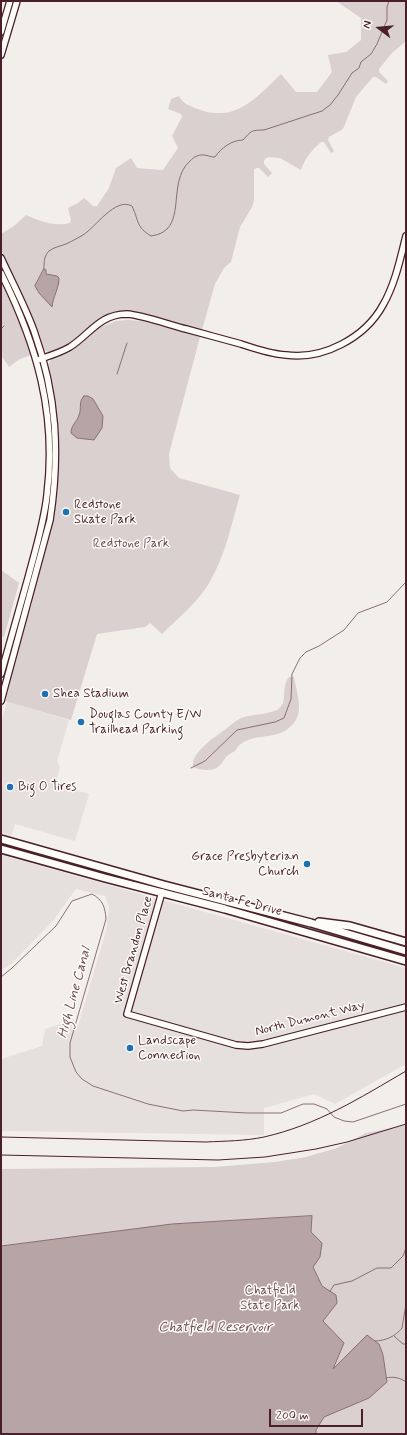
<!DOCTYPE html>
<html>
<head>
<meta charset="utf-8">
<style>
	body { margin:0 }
	#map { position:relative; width:407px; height:1435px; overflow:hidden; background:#f2efeb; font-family:Mynerve,sans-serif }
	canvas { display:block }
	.frame { position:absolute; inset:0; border:2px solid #4a1f2b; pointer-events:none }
	.north { position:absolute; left:359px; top:8px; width:40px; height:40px; -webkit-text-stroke:3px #fdfcf7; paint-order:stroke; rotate:286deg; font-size:11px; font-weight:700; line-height:16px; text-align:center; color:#4a1f2b }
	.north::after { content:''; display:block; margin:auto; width:14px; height:18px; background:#4a1f2b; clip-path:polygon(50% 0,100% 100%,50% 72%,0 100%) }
	.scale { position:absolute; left:269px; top:1409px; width:94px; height:18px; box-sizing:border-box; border:2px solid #4a1f2b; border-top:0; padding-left:5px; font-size:12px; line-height:14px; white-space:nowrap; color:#4a1f2b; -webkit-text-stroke:3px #fdfcf7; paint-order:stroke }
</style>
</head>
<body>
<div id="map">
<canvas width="407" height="1435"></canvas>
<div class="frame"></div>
<div class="north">N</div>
<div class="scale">200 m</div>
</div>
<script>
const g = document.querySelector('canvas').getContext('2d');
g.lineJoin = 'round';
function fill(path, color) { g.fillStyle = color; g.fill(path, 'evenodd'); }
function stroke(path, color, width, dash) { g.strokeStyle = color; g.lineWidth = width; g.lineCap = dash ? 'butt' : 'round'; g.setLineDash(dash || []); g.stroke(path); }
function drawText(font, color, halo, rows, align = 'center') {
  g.font = font + ' Mynerve,sans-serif'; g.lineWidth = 3; g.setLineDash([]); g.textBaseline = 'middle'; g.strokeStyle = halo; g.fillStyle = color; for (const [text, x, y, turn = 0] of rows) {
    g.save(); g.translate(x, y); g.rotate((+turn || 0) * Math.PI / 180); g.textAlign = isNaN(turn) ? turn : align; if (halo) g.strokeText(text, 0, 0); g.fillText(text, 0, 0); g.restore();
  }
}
const built = new Path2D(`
	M7,702L69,720L57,761L60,767L55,785L89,794L75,841L15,824L11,836L1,833V723Z
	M1,855L406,968V1064L335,1104L314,1094L264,1108V1135L1,1131V1059L42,1046L45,1029L63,1023L78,1026L106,931L109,907L105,896L76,889L52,922L11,964L1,970Z`);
const green = new Path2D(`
	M336,1H406V41L392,53L379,69V72L388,81L386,84L376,77H373L356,97L343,129L329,137L328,140L334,151L331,153L324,142H321C312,150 305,158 301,170L280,158L268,157L264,160V164L272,173L268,177L259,168H256L254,170V200L252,207L240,227L231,262L224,268L215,284L202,330L134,313L101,319L92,324L68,345L59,350L48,352L44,350L30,313L1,250V234L14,226L26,215C40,221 54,227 70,223L71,220L68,208L78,203L84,198L93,206H97L109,188L116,168L131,158L137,168L163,170L178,148L172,136L182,117L181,114L168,109L171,99L179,96C182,103 191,107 198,109C235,124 257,97 281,74L296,92H317L332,72L328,55L346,52L361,40V18Z
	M1,282L28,342L31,355L20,359L9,367L1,355Z
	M128,320L142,321L200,337L169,454L170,468L179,478L240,495C231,526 225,557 208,585C196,604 177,619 162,634L150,623L145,627L97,634L71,720L4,701L26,619L32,604V596C39,570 47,545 52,519C62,468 59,417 47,366L51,360L71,352L101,327L116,321Z
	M1,570L19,583L4,637L1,636Z
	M289,677H294C296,690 303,707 296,720C281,743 258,731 241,744C238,745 237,749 235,751C232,753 229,754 227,756C223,760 221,767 214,769C208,771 199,770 193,767C191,752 215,737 226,729C231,725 235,721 241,718C252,714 266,715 277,710C289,703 280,688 289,677Z
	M406,1125V1434H1V1169L215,1167L275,1162L306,1157L337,1148L366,1133Z`);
const water = new Path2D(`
	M44,269L46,270V274L57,276L59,278C59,289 53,296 52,307L39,293L35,286Z
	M84,396H88L93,399L103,416L102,428L94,440L77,438L71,433C71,425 77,422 79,415C82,408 78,402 84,396Z
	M312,1216L311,1232L322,1243L320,1257L313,1267L322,1286L336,1295L337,1303L323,1321L344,1343L333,1369L367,1335L379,1344L383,1355L387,1382L369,1398L324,1417L316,1430V1434H1V1246L172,1224Z`);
const stream = new Path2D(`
	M44,269C44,262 44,256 49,251C54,247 61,246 66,244C72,241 78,238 83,235C96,227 115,197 132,206C139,221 136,227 151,236C190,231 165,183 190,161C192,159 194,157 197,156C204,153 208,157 215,157C221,148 232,140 243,140C251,131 251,130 264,130L322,111L330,105L338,95L352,73L359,68L361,62L371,54L377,44L387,20V7L389,1
	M1,329L4,326
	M117,374L127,343
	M191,768L205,761L237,730L275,722L284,718L291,699L292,674L300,658L306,652L319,646L344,630L358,613L387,602L406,582
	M1,977L12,968L56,926L72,901L92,894C103,900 105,907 106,919L70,1043V1057L76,1072L82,1079L93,1086L148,1104L183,1111L193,1110L247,1113H281L303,1104H314L327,1109L334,1117L344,1121L353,1122L406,1104
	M330,1291L334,1285L352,1281L377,1268H391L403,1256L406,1248
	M394,1336L403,1344H406
	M375,1341C385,1341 396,1336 402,1328L406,1304
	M386,1378C393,1376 401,1378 406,1382`);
const secondary = new Path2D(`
	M1,32L10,1
	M1,55L17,1
	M1,258C12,282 25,306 34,331C57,395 60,454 50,520L1,701
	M1,273C37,345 57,414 47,495C44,523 35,551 28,578C19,610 10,642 1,674
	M37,360C49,356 60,353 70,347C90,334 100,314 127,314C142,315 170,325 186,329C204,334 223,339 241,344C256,349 270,354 286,355C323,360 365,338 383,305C395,284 400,260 406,236
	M162,892L127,1014L236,1045L248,1046L263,1044L406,1007`);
const highway = new Path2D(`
	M1,839L164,885L311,923L406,951
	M1,849L105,878L225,909L406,961
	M319,922L350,926L406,942`);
const rail = new Path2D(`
	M1,1137L206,1142C226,1141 245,1141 264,1137C317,1125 360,1098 406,1071
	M1,1155L218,1160L265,1157L316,1149L347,1142L406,1124`);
const markers = [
	[66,512,4,"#1f6fb2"],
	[45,694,4,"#1f6fb2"],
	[81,722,4,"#1f6fb2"],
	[10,787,4,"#1f6fb2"],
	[307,864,4,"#1f6fb2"],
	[130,1048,4,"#1f6fb2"]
];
const poiNames = [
	["Redstone",74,505],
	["Skate Park",74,520],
	["Shea Stadium",53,694],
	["Douglas County E/W",89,715],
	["Trailhead Parking",89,730],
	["Big O Tires",18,787],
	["Grace Presbyterian",299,857,"right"],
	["Church",299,872,"right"],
	["Landscape",138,1041],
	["Connection",138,1056]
];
const parkNames = [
	["Redstone Park",131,544],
	["Chatfield",270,1291],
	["State Park",270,1306]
];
const streetNames = [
	["Santa Fe Drive",242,902,15],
	["West Brandon Place",134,950,-74],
	["North Dumont Way",310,1019,-14]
];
const waterNames = [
	["High Line Canal",75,993,-75],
	["Chatfield Reservoir",215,1328]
];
fill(built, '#e5dfdd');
fill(green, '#d9d0cf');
fill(water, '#b7a5a6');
stroke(water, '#8b6f75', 1);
stroke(stream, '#8b6f75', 1);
stroke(secondary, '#4a1f2b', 8);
stroke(highway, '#4a1f2b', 10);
stroke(secondary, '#fdfcf7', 5.5);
stroke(highway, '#fdfcf7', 7);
stroke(rail, '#4a1f2b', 1);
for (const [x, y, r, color] of markers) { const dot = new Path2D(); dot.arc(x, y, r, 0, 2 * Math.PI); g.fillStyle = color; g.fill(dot); stroke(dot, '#fdfcf7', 1.5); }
drawText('13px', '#4a1f2b', '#fdfcf7', poiNames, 'left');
drawText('13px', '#6e4b54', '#fdfcf7', parkNames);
drawText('13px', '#4a1f2b', '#fdfcf7', streetNames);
drawText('italic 14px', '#704e56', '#fdfcf7', waterNames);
</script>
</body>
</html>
